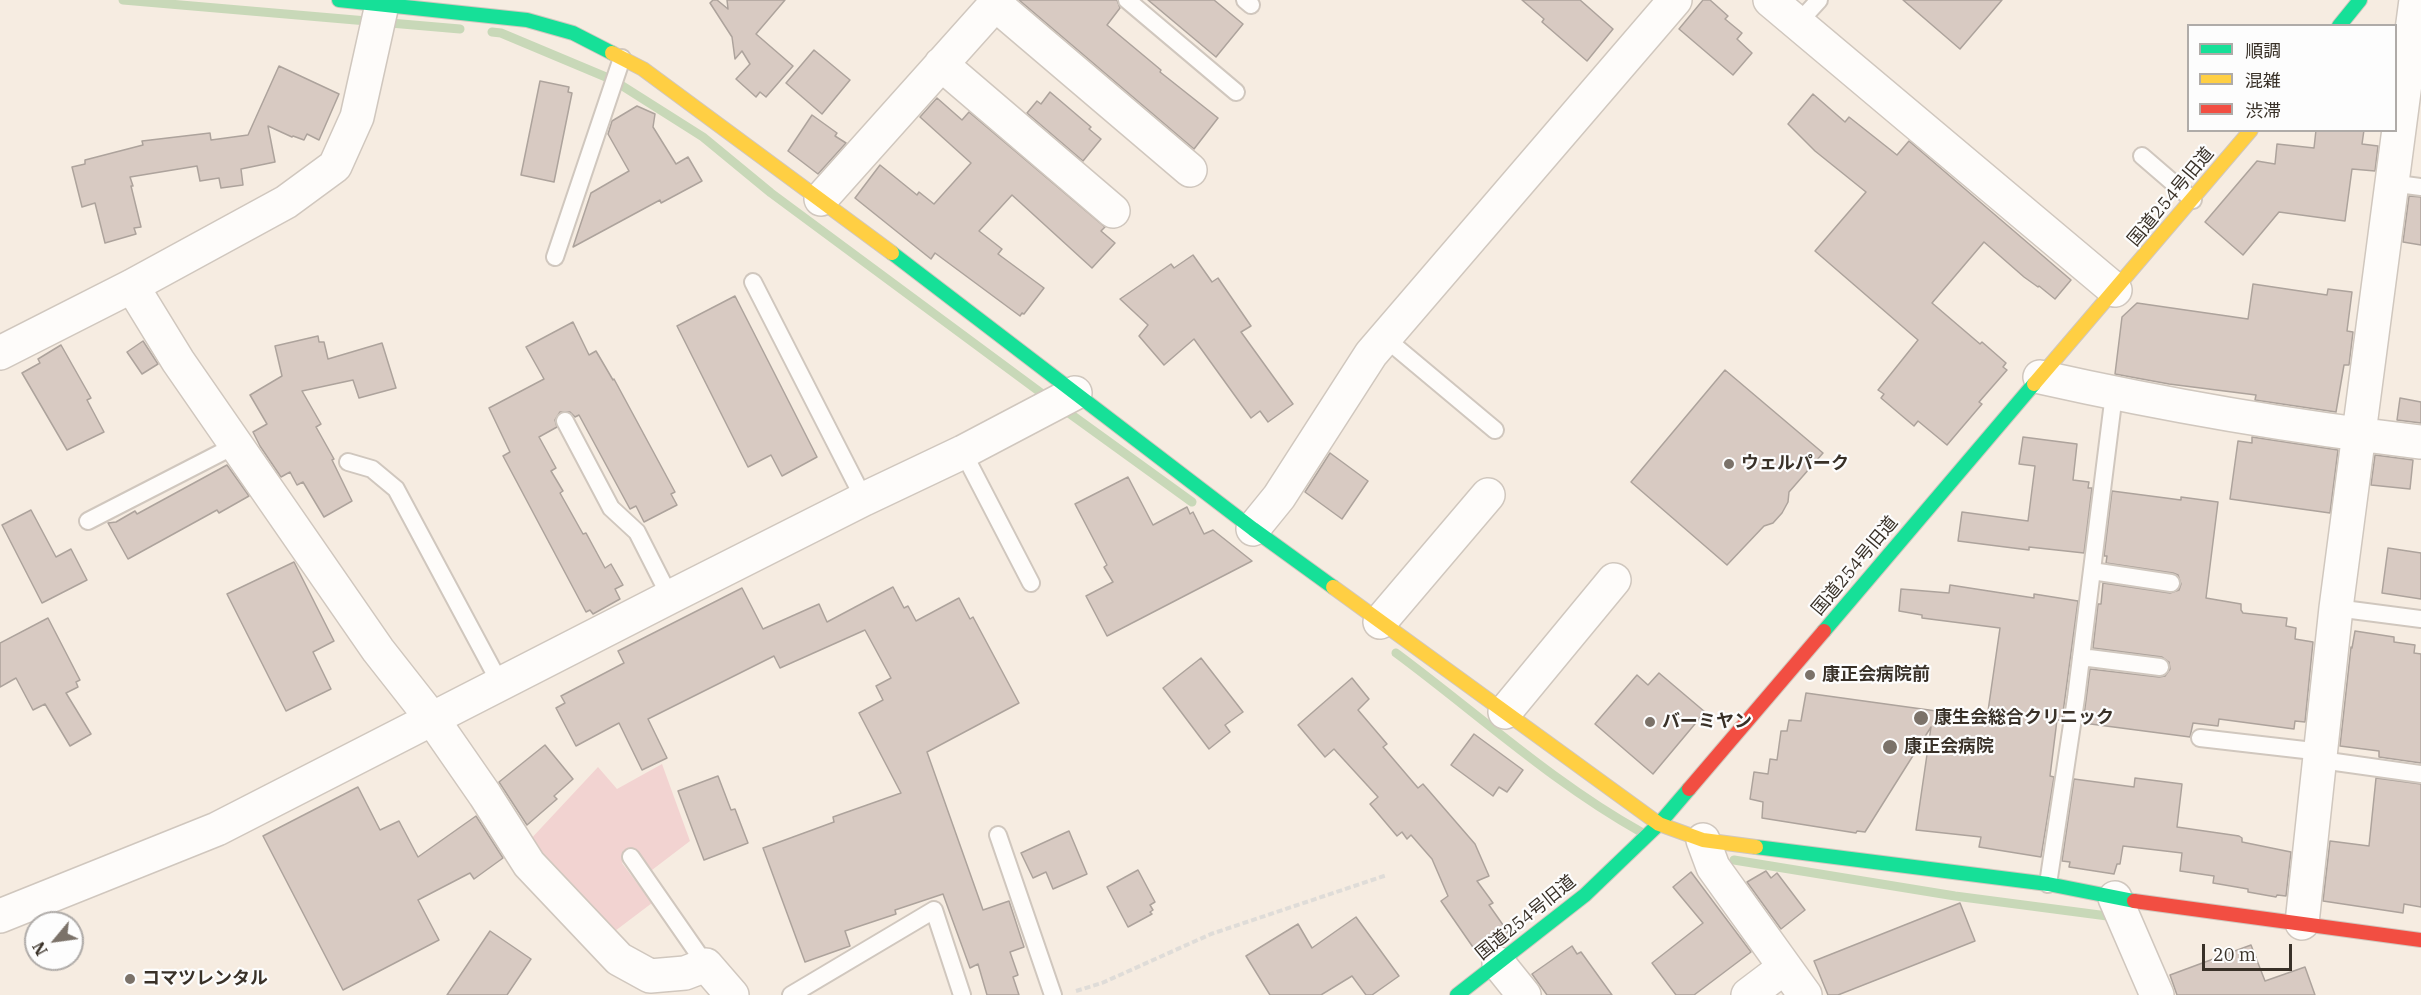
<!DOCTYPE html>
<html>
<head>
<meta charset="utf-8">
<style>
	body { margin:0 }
	#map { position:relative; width:2421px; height:995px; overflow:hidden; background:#f6ece1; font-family:"IBM Plex Serif","Noto Sans JP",serif }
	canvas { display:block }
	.legend { position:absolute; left:2187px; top:24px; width:210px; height:108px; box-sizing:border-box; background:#fdfdfd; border:2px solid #afaba8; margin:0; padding:8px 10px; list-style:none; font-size:18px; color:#393128 }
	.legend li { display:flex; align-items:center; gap:12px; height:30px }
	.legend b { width:30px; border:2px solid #afaba8 }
	.north { position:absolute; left:24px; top:911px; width:60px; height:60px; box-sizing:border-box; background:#fdfdfd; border:2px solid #afaba8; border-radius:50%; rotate:241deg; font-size:16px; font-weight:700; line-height:24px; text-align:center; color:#393128 }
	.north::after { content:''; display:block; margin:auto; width:21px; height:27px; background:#7b7269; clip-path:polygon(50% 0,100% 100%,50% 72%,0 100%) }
	.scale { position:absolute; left:2202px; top:944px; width:90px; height:27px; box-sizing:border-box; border:3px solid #393128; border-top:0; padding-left:8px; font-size:18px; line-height:21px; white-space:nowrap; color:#393128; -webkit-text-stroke:4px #fdfdfd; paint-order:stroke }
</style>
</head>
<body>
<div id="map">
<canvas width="2421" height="995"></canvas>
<ul class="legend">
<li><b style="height:8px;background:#16e098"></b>順調</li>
<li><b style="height:8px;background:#ffcf43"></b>混雑</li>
<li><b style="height:8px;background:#f24e42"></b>渋滞</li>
</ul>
<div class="north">N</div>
<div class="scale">20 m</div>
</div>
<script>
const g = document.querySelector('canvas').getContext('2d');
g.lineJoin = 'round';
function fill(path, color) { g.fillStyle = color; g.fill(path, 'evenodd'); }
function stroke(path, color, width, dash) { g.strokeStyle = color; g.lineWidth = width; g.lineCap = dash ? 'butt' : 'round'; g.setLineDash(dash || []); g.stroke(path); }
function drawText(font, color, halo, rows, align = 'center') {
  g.font = font + ' "IBM Plex Serif","Noto Sans JP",serif'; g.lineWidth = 4.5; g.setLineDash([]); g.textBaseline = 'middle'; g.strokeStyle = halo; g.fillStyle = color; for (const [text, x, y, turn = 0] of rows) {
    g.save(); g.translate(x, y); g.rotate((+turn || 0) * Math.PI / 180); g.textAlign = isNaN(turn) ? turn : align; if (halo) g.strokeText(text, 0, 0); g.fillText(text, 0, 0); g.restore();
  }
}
const green = new Path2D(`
	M662,764L690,841L652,870L637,851L622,863L652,903L615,931L528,842L598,767L617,789Z`);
const stream = new Path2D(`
	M123,0L460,29
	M492,32L501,33L613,80L703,137L771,193L1048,398
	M1062,408L1192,502
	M1396,653C1477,713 1553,783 1641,832
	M1734,860L1955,896L2115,917`);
const building = new Path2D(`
	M713,0H717L728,9L727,0H785L756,34L793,66L766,97L760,92L756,97L736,79L750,64L742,51L735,59L732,37L710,3Z
	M1019,0H1117L1120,8L1107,25L1161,70L1160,72L1218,118L1194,149Z
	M1148,0H1214L1243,24L1216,57Z
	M1522,0H1580L1613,29L1587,61L1542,22L1544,19Z
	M1703,0H1710L1728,16L1725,19L1742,33L1737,39L1752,53L1733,75L1679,29Z
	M1903,0H2002L1960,49Z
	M814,50L850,80L822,114L786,83Z
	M279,66L339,94L319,140L307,134L304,140L293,136L292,137L268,126L275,162L241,169L243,185L221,188L219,178L200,181L197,166L130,177L133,186H131L141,227L134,228L136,234L105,243L95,203L82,207L72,167L85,164V160L143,145L142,141L210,133L211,140L248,135Z
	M540,81L569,87L568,92L572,93L554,182L521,175Z
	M1050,92L1091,127L1089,129L1101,139L1083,161L1027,113L1037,101L1041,104Z
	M1813,94L1845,122L1849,117L1897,155L1909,141L2071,280L2055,299L2039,286L2038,287L2024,277L1984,242L1932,303L1980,344L1982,342L2006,363L2003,367L2007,370L1979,402L1982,404L1947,445L1918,421L1914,426L1881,398L1884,394L1878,390L1918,340L1815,251L1866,192L1815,151L1788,124Z
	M937,98L962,120L969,112L1105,227L1101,231L1115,243L1092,268L1012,195L979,231L1002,249L998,254L1044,288L1024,314L1022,313L1020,316L935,253L931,259L855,198L880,165L917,195L919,192L934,204L971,163L920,117Z
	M637,106L655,114L653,127L676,164L688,157L702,181L661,203L660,200L573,247L591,193L629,171L608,134L612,121Z
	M812,115L837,133L835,136L846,143L818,174L788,151Z
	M2316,130H2364L2362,144L2378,146L2375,171L2352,169L2345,221L2279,212L2243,255L2205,222L2257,161L2275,164L2277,144L2314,148Z
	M2409,196L2421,197V245L2403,242Z
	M1193,255L1212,282L1218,278L1251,326L1241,332L1293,404L1268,422L1260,411L1251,418L1194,339L1164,365L1139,336L1148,325L1120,299L1171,264L1174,268Z
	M2253,284L2327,295L2328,289L2352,292L2347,331L2353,332L2349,365H2344L2336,412L2255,400L2256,395L2169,384L2115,374L2122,317L2137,303L2248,319Z
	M735,296L817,457L782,476L771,455L748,467L677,326Z
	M573,322L589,355L596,351L613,380L614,379L675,492L671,494L677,505L644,522L636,506L630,509L579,415L575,417L570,412H560L555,420L557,427L539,437L556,468L551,471L563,491L560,493L583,534L586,533L605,568L611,564L623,585L615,589L620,599L593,614L590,610L586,612L503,456L510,452L489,408L544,379L526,347Z
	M318,336L319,342H324L328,359L382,343L396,388L359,398L353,380L302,391L321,424L316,427L334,459L332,460L352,501L324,517L303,482L297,485L290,472L281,477L260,446L253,432L267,424L250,395L282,376L275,346Z
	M143,341L158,364L142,374L127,352Z
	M61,345L91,398L87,400L104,432L67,450L22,373L40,363L38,359Z
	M1725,370L1823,453L1789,492L1788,502L1782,513L1773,523L1764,526L1727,565L1631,482Z
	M2400,398L2421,402V423L2397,420Z
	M2023,437L2077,444L2073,480L2089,482L2088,488H2092L2084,553L2029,547V550L1958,541L1962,512L2028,521L2035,466L2019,464Z
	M2252,437L2338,450L2330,513L2230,499L2238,441L2252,443Z
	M1330,453L1368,481L1342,519L1305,492Z
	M2375,455L2413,460L2410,489L2371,485Z
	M227,465L249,496L219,513L217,510L128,559L108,523L116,522L135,511L137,514Z
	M1128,477L1153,525L1187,507L1190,514L1193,512L1204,534L1213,530L1252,561L1107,636L1086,596L1113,582L1104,567L1107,565L1075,504Z
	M2112,491L2181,500V497L2218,502L2206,598L2241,604V610L2243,613L2287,618L2286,626L2296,628L2295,639L2313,642L2305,722L2295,721L2294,729L2219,719L2218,726L2193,723L2190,737L2083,723L2090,669L2159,677L2165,676L2170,669L2169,662L2162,657L2093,648L2098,604H2101L2103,583L2170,593L2179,590L2181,584L2178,575L2173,573L2106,563L2107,556H2104Z
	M31,510L56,557L71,549L87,580L42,603L2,525Z
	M2388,548L2421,553V599L2382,593Z
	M294,562L334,641L313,652L331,689L286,711L227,594Z
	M1950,585L2034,598V594L2078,601L2062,720H2057L2050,776L2054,777L2041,857L1979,847L1981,837L1916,830L1931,727L1865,832L1857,831L1856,833L1762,818L1763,802L1750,799L1754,772L1768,774L1770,759L1777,760L1781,731H1787L1789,720L1801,721L1806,693L1987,718L2000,628L1922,618V615L1899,611L1901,589L1949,593Z
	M893,587L904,608L908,606L916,621L959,598L970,619L973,617L1019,703L927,752L983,910L1009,901L1024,947L1010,952L1018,975L1013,977L1019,995H987L978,964L970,968L943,894L895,910L896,914L845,931L850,946L805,962L763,848L834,822L833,817L901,793L859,713L883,700L876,686L891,678L865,630L780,668L774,656L648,719L667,758L642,770L619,723L576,746L556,708L565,703L561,696L624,663L618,651L742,588L763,629L819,604L827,622Z
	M48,618L80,680L76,682L78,687L66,693L91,734L70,746L45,704L33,710L16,678L0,687V643Z
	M2355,631L2394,637V642L2415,645L2414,653L2421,654V763L2379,757V751L2340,746L2351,647L2352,648Z
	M1201,658L1243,712L1225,725L1230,732L1209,749L1163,688Z
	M1659,673L1705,712L1653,774L1595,724L1637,675L1648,685Z
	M1352,678L1369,699L1358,710L1387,744L1383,747L1418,788L1423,784L1475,844L1489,876L1477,881L1493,903L1489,905L1508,932L1477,953L1441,901L1448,896L1432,859L1411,835L1407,839L1402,832L1397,836L1370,804L1378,797L1334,749L1325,757L1298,725Z
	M1474,734L1523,770L1507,792L1499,787L1493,796L1451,765Z
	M545,745L573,779L554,796L557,799L527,825L499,782Z
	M718,776L731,810L735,809L748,843L704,860L678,791Z
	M2135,778L2182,784L2177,827L2239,836L2242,838V842L2291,852L2286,896L2277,895L2276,897L2248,892V889L2213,883L2214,876L2180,871L2182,853L2123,846L2120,864H2117L2114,874L2069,867L2070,862L2062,861L2074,779L2134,787Z
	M2376,778L2421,784V907L2404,904L2403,913L2323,901L2330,841L2369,846Z
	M358,787L380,830L399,821L418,857L476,816L503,858L474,879L470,873L418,900L439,940L343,990L263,836Z
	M1069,831L1087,874L1053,889L1046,872L1033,878L1021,853Z
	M1138,870L1155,902L1150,905L1153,910L1150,912L1152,914L1128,927L1107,887Z
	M1766,871L1771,878L1777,873L1805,910L1781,929L1747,882Z
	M1691,872L1751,952L1694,995H1676L1652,963L1703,923L1673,887Z
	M1960,903L1975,941L1838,995H1828L1814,961Z
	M1356,917L1399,976L1372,995H1366L1352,976L1321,995H1270L1246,956L1298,924L1312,948Z
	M490,931L531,959L507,995H447Z
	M2251,945L2265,981L2305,967L2315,995H2177L2170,975Z
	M1572,946L1577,954L1581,952L1612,995H1547L1532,974Z`);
const path = new Path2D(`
	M1076,991L1102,983L1211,934L1387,875`);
const lane = new Path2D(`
	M1127,0L1236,92
	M1245,0L1251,5
	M1798,23L1819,0
	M2142,156L2193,200
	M2391,183L2421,187
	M555,257L622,58
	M753,282L864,499
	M1385,338L1495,430
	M565,421L611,508L637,532L670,597
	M963,452L1031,583
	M348,462L372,469L396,489L501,685
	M88,521L236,445
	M2092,571L2171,583
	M2336,608L2421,619
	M2081,657L2160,667
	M2200,738L2322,752
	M2321,760L2421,774
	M998,835L1053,995
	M631,857L706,965
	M2048,884L2076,698L2114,394
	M791,995L934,910L962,995`);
const street = new Path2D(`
	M1770,0L2115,290
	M995,4L1190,170
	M941,64L1113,211
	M821,199L999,0
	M132,286L178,361L378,650L433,720L485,795L529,864L619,959L650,976L685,973L706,965L732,995
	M0,353L132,286L286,202L335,166L357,117L383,0
	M2040,377C2165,405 2293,427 2421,442
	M1253,529L1279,497L1371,354L1675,0
	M1380,622L1488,495
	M1505,712L1614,580
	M1703,840L1713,867L1805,995
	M2115,898L2157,995
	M0,916L217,829L670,597L864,499L963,452L1075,393
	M2302,923L2336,608L2416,0
	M1499,964L1524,995
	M1748,995L1785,967`);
const fast = new Path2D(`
	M339,0L527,20L573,33L612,53
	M2339,26L2360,0
	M892,253L1253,529L1333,587
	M1824,631L2034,384
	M1756,847L2048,884L2134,901
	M1457,995L1585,895L1659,824L1689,789`);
const slow = new Path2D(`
	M612,53L643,69L892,253
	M2034,384L2251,130
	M1333,587L1659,824L1703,840L1756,847`);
const jam = new Path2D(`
	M1689,789L1824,631
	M2134,901L2421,940`);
const markers = [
	[1729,464,6,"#7b7269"],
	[1810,675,6,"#7b7269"],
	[1921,718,8,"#7b7269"],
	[1650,722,6,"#7b7269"],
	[1890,747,8,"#7b7269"],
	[130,979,6,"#7b7269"]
];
const streetNames = [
	["国道254号旧道",2171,197,-50],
	["国道254号旧道",1855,566,-50],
	["国道254号旧道",1526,918,-39]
];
const poiNames = [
	["ウェルパーク",1741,464],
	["康正会病院前",1822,675],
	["康生会総合クリニック",1934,718],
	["バーミヤン",1662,722],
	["康正会病院",1904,747],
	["コマツレンタル",142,979]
];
fill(green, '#f2d3d1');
stroke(stream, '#c8d8b8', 9);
fill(building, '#d8cac2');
stroke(building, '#ada39c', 1.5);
stroke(lane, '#d0c7be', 20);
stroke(street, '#d0c7be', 36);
stroke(fast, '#d0c7be', 16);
stroke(slow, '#d0c7be', 16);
stroke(jam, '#d0c7be', 16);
stroke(path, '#dfdcd8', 4, [6, 3]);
stroke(lane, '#fefcfa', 16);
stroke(street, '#fefcfa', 33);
stroke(fast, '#16e098', 14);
stroke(slow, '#ffcf43', 14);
stroke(jam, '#f24e42', 14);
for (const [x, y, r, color] of markers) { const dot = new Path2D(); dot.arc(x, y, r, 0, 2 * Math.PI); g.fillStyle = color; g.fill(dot); stroke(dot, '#fdfdfd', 2); }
drawText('18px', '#393128', '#fdfdfd', streetNames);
drawText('bold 18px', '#393128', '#fdfdfd', poiNames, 'left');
</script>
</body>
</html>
